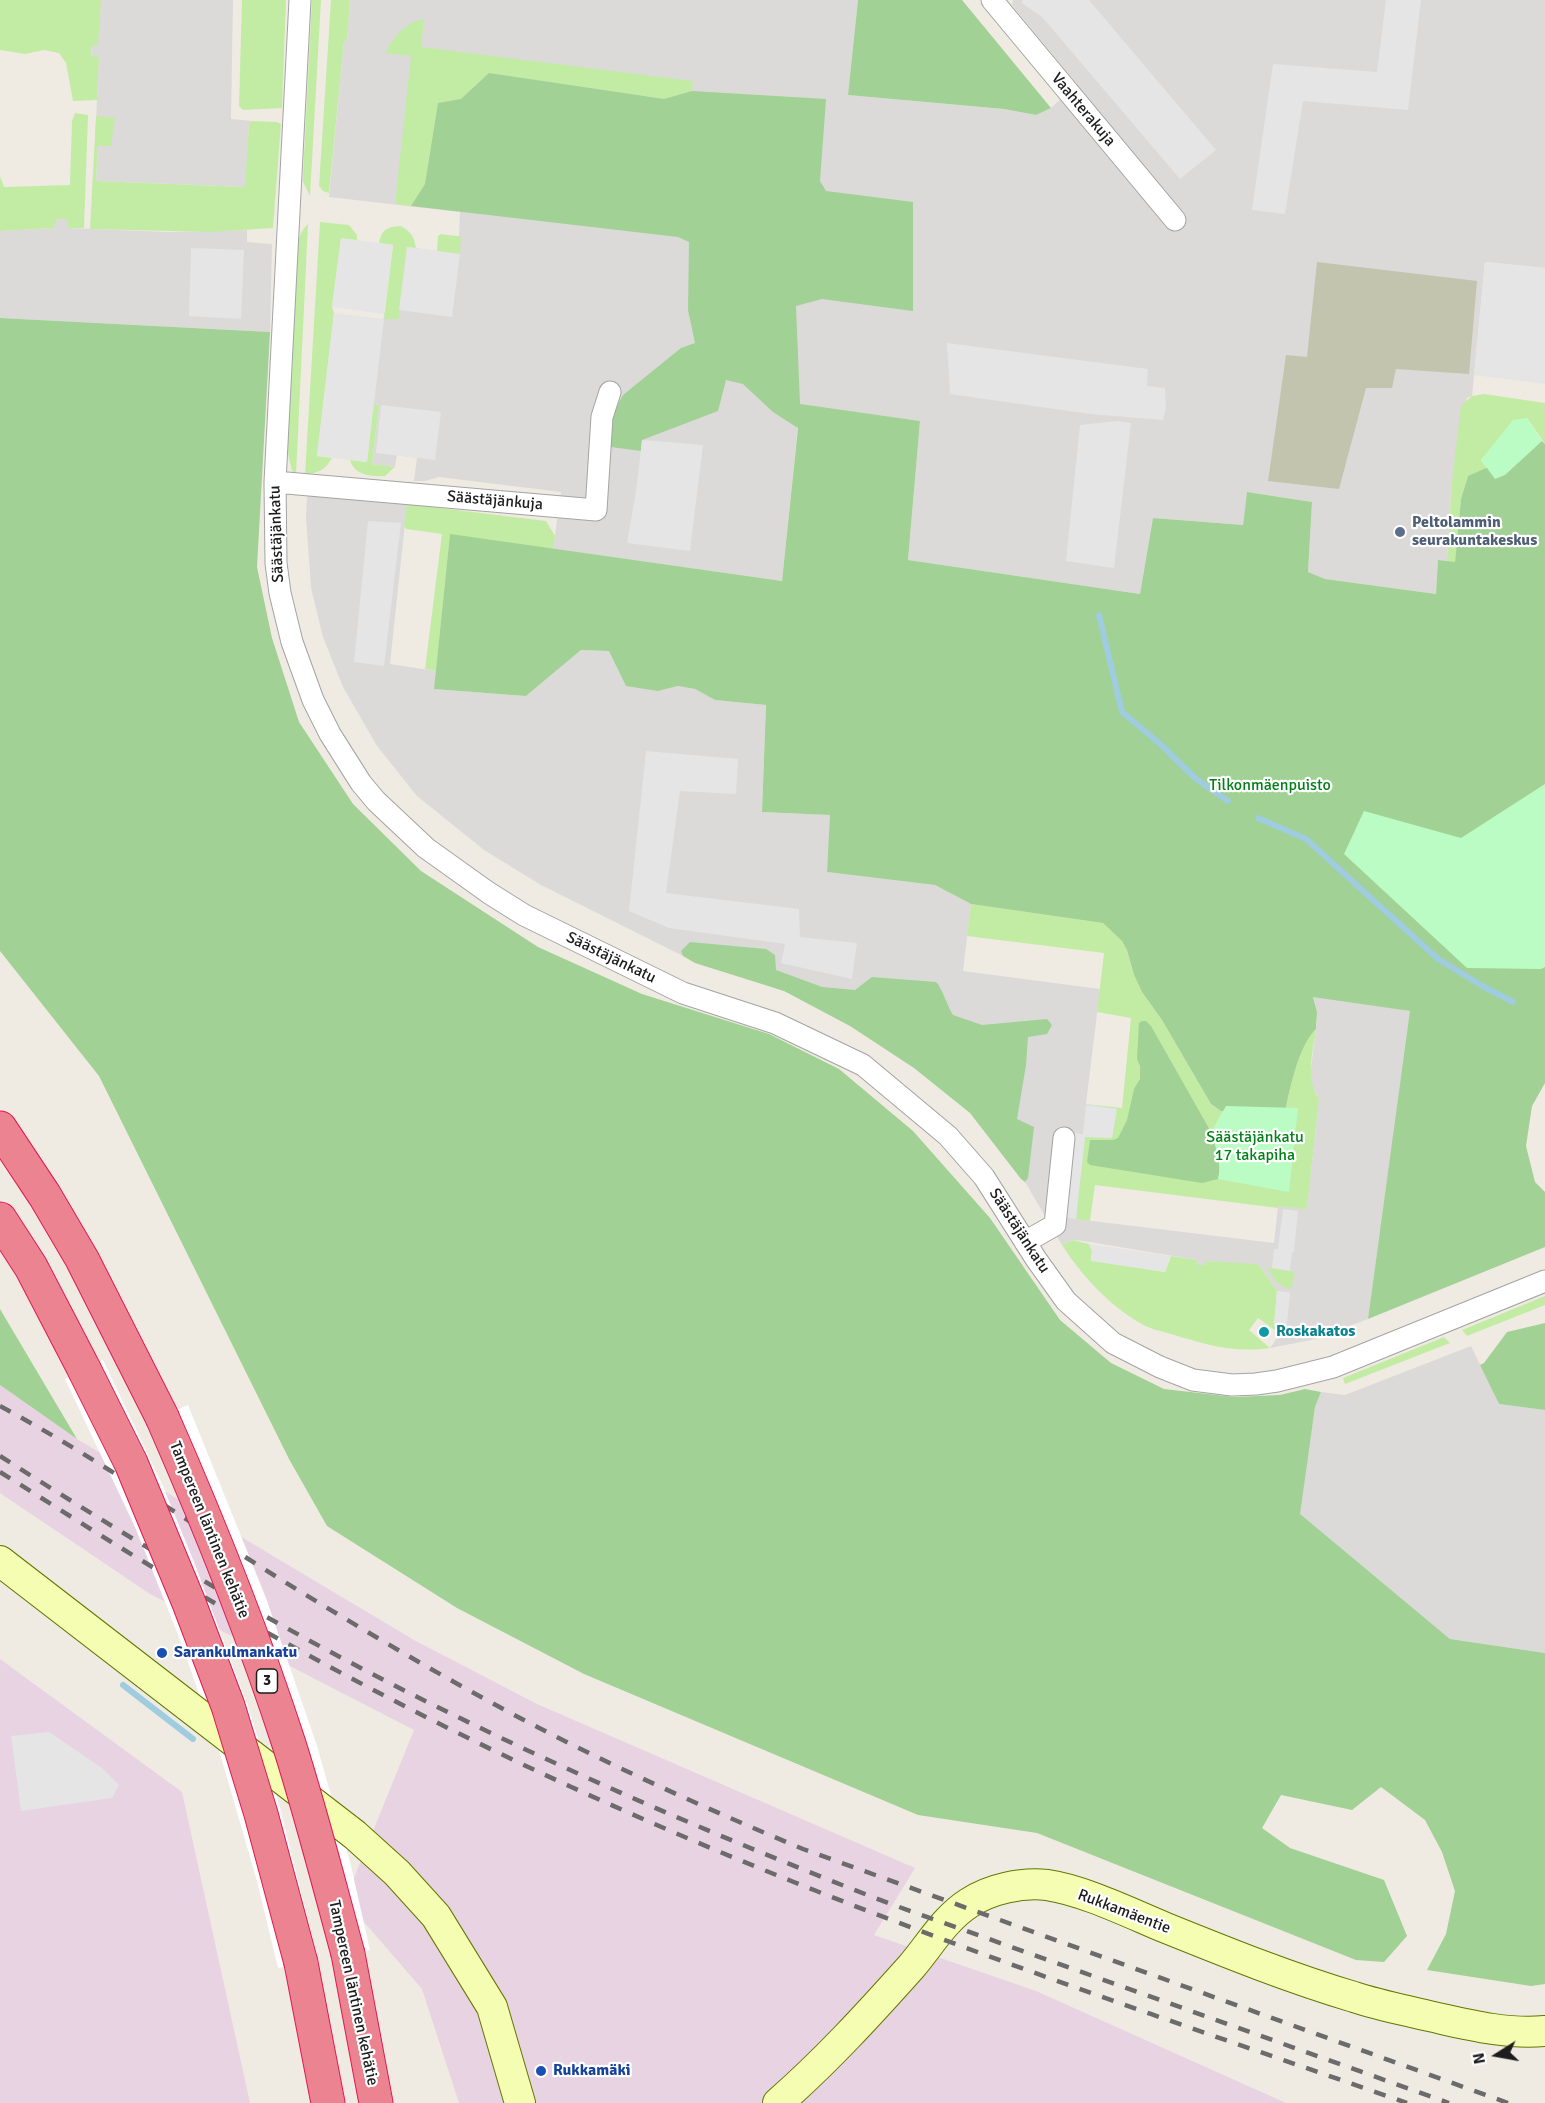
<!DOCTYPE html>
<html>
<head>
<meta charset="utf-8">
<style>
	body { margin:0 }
	#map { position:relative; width:1545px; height:2103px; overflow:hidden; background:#efebe2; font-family:Signika,sans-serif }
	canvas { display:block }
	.north { position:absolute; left:1467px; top:2025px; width:60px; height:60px; -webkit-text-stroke:4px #fff; paint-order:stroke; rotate:259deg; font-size:16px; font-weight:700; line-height:24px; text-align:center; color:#1d1d1d }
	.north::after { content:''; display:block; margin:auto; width:21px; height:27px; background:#1d1d1d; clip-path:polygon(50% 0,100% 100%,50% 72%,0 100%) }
</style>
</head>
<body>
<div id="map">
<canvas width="1545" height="2103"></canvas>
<div class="north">N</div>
</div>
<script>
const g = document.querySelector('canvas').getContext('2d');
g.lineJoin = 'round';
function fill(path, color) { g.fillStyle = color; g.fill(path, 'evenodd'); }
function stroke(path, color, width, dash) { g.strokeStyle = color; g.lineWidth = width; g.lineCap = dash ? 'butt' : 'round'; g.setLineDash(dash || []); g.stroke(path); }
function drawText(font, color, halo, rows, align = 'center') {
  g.font = font + ' Signika,sans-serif'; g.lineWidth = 4.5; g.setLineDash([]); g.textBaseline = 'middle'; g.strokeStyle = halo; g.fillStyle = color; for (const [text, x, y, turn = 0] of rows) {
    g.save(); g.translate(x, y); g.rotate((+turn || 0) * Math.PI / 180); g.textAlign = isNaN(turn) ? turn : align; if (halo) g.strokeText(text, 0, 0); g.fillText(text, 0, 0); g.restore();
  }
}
const residential = new Path2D(`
	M0,0H233L231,119L252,121L249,123L246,187L96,181L98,145L95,143L99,57H91L92,46Z
	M350,0H858L848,95L1004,109L1036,115L1051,108L1077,84L1012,5L1013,0H1545V268L1485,262L1472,396L1467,398L1452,481L1447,561L1438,560L1436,594L1325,579L1308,572L1312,502L1247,492L1243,525L1153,518L1140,594L908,560L920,421L800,405L782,581L553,549L561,492L439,477L425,481H414L417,458L397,455L395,467L372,464L379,405H373L384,314L407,247L437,251L439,235L459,236L460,212L329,197L344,41L347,40Z
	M55,219H68L69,228L168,232L247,230V242L272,244L270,332L0,318V231L53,228Z
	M310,493L407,504L390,664L436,671L435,689L526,696L581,650L609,651L658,691L678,686L695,689L715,700L766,705L762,812L831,815L827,872L935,885L971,904L963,971L1100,989L1086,1104L1117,1109L1076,1219L1274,1243L1278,1206L1307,1208L1319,1099L1312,1086L1310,1075L1317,1022V1012L1313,996L1411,1011L1368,1319L1311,1340L1270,1348L1280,1334L1285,1335L1290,1293L1277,1291L1260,1266L1206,1261L1207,1265H1198L1197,1260L1084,1241L1072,1240L1062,1245L1025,1182L971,1112L855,1022L784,991L683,956L541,885L484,850L417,796L377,746L343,687L323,637L311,588L306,517L307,497Z
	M1471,1346L1499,1404L1545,1410V1653L1450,1639L1299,1514L1315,1407L1321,1392L1345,1395Z`);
const industrial = new Path2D(`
	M0,1385L77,1439L414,1640L537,1704L915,1868L874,1935L1036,1991L1286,2103H459L422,1989L345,1900L414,1730L150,1594L0,1493Z
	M0,1659L182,1792L250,2103H0Z`);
const construction = new Path2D(`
	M1317,262L1477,281L1469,374L1396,369L1392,388H1366L1339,489L1268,481L1286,355L1307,357Z`);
const grass = new Path2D(`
	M0,0H101L98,45L92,46L91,56L99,57L97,100L73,101L66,63L59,53L44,50L25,54L0,50Z
	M242,0H286L282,108L243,110L239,106Z
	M312,0H321L310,196L303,182V175Z
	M331,0H350L347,40L344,41L329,193L323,191L319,186Z
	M424,19L421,47L693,81L692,91L664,99L489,73L461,99L438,103L425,184L411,206L395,204L411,56L385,53C393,38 406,21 424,19Z
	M75,113L88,115L84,228H68V219H56L54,228L0,231V176L4,187L70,185L72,121Z
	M96,116L115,118L111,146H98L96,181L245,187L249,123L252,121L277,122L281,124L273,228L210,232L90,229Z
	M320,222L349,225L357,235V240L341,239L332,307L334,313L317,456L332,458C326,469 318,474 305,474Z
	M308,224L296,474L292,471L288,454V422L296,261C297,247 297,234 308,224Z
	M401,226C411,232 414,236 416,248L407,247L399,319H384L393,245L379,243C382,229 387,227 401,226Z
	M441,234L461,237L460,254L437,251L438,236Z
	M1484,394L1545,403V444L1527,418L1481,460L1487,468L1468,476L1461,499L1455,563L1447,561L1452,481L1461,406L1472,396Z
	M373,405H379L372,464L395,467L385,476C371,477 354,475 350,460L367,462Z
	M407,504L546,521L555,536L553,549L450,535L436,671L425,669L442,534L406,529L404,526Z
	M971,904L1103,923L1122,941L1127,950L1134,975L1142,992L1162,1020L1211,1104L1221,1111L1234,1114L1280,1137C1286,1108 1295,1049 1316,1029C1313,1052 1305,1078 1319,1099L1307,1209L1278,1206V1208L1095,1185L1090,1221L1076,1219L1085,1137L1117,1109L1086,1104L1122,1108L1131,1018L1097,1012L1104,953L967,936Z
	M1072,1240L1089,1244L1092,1251L1091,1260L1165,1272L1171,1256L1197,1260L1198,1265H1206V1261L1256,1264L1260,1266L1277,1291L1274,1326L1286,1332L1285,1335L1280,1334L1258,1318L1249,1330L1270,1348C1231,1353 1208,1345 1171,1334C1161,1331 1149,1329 1140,1323C1109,1305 1081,1275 1062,1245Z
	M1268,1267L1295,1272L1291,1289C1278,1286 1272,1279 1268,1267Z
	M1545,1296V1305L1467,1336L1462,1330Z
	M1444,1337L1450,1343L1345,1384L1343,1378Z`);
const forest = new Path2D(`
	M858,0H962L1051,108L1036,115L1004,109L848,95Z
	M489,73L664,99L692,91L826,99L820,181L826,191L913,202V311L822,299L796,306L800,404L920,421L908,560L1140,594L1153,518L1243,525L1247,492L1312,502L1308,572L1325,579L1436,594L1438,560L1455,562L1461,499L1468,476L1495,464L1531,430L1545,444V1083L1532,1106L1526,1146L1535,1182L1545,1192V1247L1368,1319L1410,1011L1313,997L1317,1012L1316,1029C1295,1049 1286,1108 1280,1137L1234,1114L1221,1111L1211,1104L1162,1020L1142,992L1134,975L1127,950L1122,941L1103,923L971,904L935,885L827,872L830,815L762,812L766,705L715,700L695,689L678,686L658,691L626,686L609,651L581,650L526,696L434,689L450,534L782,581L798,428L773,412L743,384L726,380L718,411L642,440L641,451L611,447L610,419L623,395L681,348L695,343L688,310L689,242L678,237L411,206L425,184L438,103L461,99Z
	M0,318L270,332L257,567L272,638L299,722L353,804L421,871L538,947L642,994L769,1034L839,1069L913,1131L990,1218L1060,1320L1111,1363L1164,1389L1234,1397L1280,1395L1305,1389L1321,1392L1315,1407L1300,1514L1450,1639L1545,1653V1984L1531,1986L1427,1970L1446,1934L1455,1891L1442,1852L1425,1820L1381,1787L1352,1810L1281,1795L1262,1828L1290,1848L1384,1880L1407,1936L1384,1962L1356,1960L1037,1833L918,1815L584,1674L457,1608L327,1526L289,1459L99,1076L0,951Z
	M690,942L766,949L775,955L776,970L822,987L855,990L872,977L936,982C941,986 948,1007 953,1015L982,1025L1047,1019L1052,1025L1047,1034L1028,1037L1026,1065L1017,1119L1034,1127L1028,1178L1025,1182L1021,1179L970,1113L914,1068L850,1026L784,991L695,963L683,956L681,951Z
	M1142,1021H1146L1151,1026L1211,1132L1219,1158L1220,1170L1218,1179L1202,1183L1090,1165L1087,1162L1090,1140H1113L1118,1138L1127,1120L1134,1089L1140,1079V1066L1137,1059L1139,1023Z
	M0,1309L77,1439L0,1385Z
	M1545,1323V1410L1499,1404L1480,1365L1484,1363L1507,1332Z`);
const park = new Path2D(`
	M1527,418L1542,441L1505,475L1495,479L1481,460L1513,420Z
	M1545,784V967L1541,969L1467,968L1344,854L1364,811L1461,838Z
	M1226,1106L1298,1108L1289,1192L1218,1179C1222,1163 1216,1147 1211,1132Z`);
const parking = new Path2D(`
	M1022,0H1089L1216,150L1180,179L1042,17L1022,3Z
	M1386,0H1421L1408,110L1303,101L1285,214L1252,210L1273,64L1377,72Z
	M341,238L393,245L384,314L332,307Z
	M407,247L460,254L452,317L399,310Z
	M191,248L244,250L241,319L189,316Z
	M1485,262L1545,268V384L1474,375Z
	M334,313L384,319L367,462L317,456Z
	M947,343L1148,369L1147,386L1165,388L1166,407L1163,420L1090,414L950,394Z
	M381,405L441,412L435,460L376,453Z
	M1117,421L1131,423L1114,568L1066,561L1080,425Z
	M642,440L703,445L690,551L627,543L636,491Z
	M368,521L401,523L384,666L354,662Z
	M646,751L738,759L736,794L680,791L666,893L799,909L800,937L857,943L852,979L781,963L785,944L669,928L629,911Z
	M1086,1105L1117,1109L1112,1138L1085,1137L1076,1219L1062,1217L1070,1133L1083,1134Z
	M1283,1209L1298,1211L1294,1252H1292L1290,1271L1272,1268L1274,1249H1278Z
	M1089,1244L1171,1256L1168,1261L1165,1272L1091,1261L1092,1251Z
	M1277,1291L1290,1293L1286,1332L1274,1326Z
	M49,1732L102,1768L119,1785L112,1798L21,1811L11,1736Z`);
const pier = new Path2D(`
	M103,1360L162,1484L194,1562L247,1703L280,1808L318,1959L278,1968L257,1881L221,1757L181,1642L135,1527L65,1379Z
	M188,1405L266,1598L317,1746L350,1862L370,1950L332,1957L308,1858L235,1626L149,1423Z`);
const stream = new Path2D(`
	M1099,615L1122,712L1159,743L1196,779L1228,801
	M1258,818L1306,839L1438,959L1484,987L1513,1002
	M123,1685L193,1739`);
const minor = new Path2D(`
	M300,0L275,482L276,563L280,593L292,642L313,700L330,734L361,783L376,801L426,848L489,893L524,915L683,993L775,1023L863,1065L948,1136L984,1177L1036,1259L1066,1301L1113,1343L1160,1367L1193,1380L1232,1385L1256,1384L1277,1381L1333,1367L1545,1281
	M992,0L1175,220
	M275,482L596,510L602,417L610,392
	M1025,1242L1055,1225L1064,1138`);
const secondary = new Path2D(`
	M0,1561L355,1835L397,1873L436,1916L492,2007L520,2103
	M778,2103C825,2062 869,2014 911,1967C930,1945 944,1919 969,1903C990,1889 1022,1882 1047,1885C1083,1890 1132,1914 1166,1928C1228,1953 1290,1978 1354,1997C1378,2005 1404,2010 1429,2016C1465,2024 1507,2035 1545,2031`);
const motorway = new Path2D(`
	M0,1128L45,1196L82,1259L162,1417
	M0,1219L31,1267L84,1369
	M348,1954L376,2103
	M301,1963L328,2103`);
const rail = new Path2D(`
	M0,1406C106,1463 204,1533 306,1595C385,1643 465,1690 547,1732C631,1775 717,1813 803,1849L1508,2103
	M0,1456C124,1535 250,1611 380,1678C545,1763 715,1836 888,1903L1449,2103
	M0,1472C66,1513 131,1556 199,1594C331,1670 467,1741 607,1803C867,1920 1138,2009 1407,2103`);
const motorwayBridge = new Path2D(`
	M84,1369L131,1463L189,1603L228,1706L261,1814L301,1963
	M162,1417C209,1524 253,1633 289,1744C311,1813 329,1884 348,1954`);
const markers = [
	[1400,532,6,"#5c6f8a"],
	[1264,1332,6,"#0f9aa8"],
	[162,1653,6,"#1a4fb4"],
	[541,2071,6,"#1a4fb4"]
];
const shields = [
	[267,1681,21]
];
const shieldNames = [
	["3",267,1681]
];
const streetNames = [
	["Vaahterakuja",1083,110,50],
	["Säästäjänkuja",495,501,5],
	["Säästäjänkatu",277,534,-92],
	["Säästäjänkatu",611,958,26],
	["Säästäjänkatu",1019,1231,57],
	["Tampereen läntinen kehätie",209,1530,68],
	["Rukkamäentie",1124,1912,21],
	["Tampereen läntinen kehätie",353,1993,78]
];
const serviceNames = [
	["Peltolammin",1412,523],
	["seurakuntakeskus",1412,541]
];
const parkNames = [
	["Tilkonmäenpuisto",1270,786],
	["Säästäjänkatu",1255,1138],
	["17 takapiha",1255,1156]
];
const cultureNames = [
	["Roskakatos",1276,1332]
];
const transitNames = [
	["Sarankulmankatu",174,1653],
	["Rukkamäki",553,2071]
];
fill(residential, '#dbdad9');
fill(industrial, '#e8d3e3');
fill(construction, '#c2c4ad');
fill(grass, '#c2eca4');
fill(forest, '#a1d194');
fill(park, '#bbfcc5');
fill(parking, '#e5e5e5');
fill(pier, '#fff');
stroke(stream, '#9fccdf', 6);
stroke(minor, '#a4a4a4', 23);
stroke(secondary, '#627700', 32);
stroke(motorway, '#e21950', 35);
stroke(minor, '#fff', 21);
stroke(secondary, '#f4fdb1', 30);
stroke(motorway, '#eb8490', 33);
stroke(rail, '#6b6b6b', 4.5, [12, 12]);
stroke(motorwayBridge, '#e21950', 35, []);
stroke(motorwayBridge, '#eb8490', 33);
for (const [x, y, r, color] of markers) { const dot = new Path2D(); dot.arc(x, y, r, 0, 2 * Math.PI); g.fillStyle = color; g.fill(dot); stroke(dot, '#fff', 2); }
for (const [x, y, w] of shields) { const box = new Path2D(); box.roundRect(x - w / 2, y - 12, w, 24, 4.5); g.fillStyle = '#fff'; g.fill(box); stroke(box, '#1d1d1d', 1.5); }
drawText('bold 15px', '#1d1d1d', null, shieldNames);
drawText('16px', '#1d1d1d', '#fff', streetNames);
drawText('bold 16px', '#4e5e75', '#fff', serviceNames, 'left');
drawText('16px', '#058018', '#fff', parkNames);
drawText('bold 16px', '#0d838f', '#fff', cultureNames, 'left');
drawText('bold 16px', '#164399', '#fff', transitNames, 'left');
</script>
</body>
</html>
